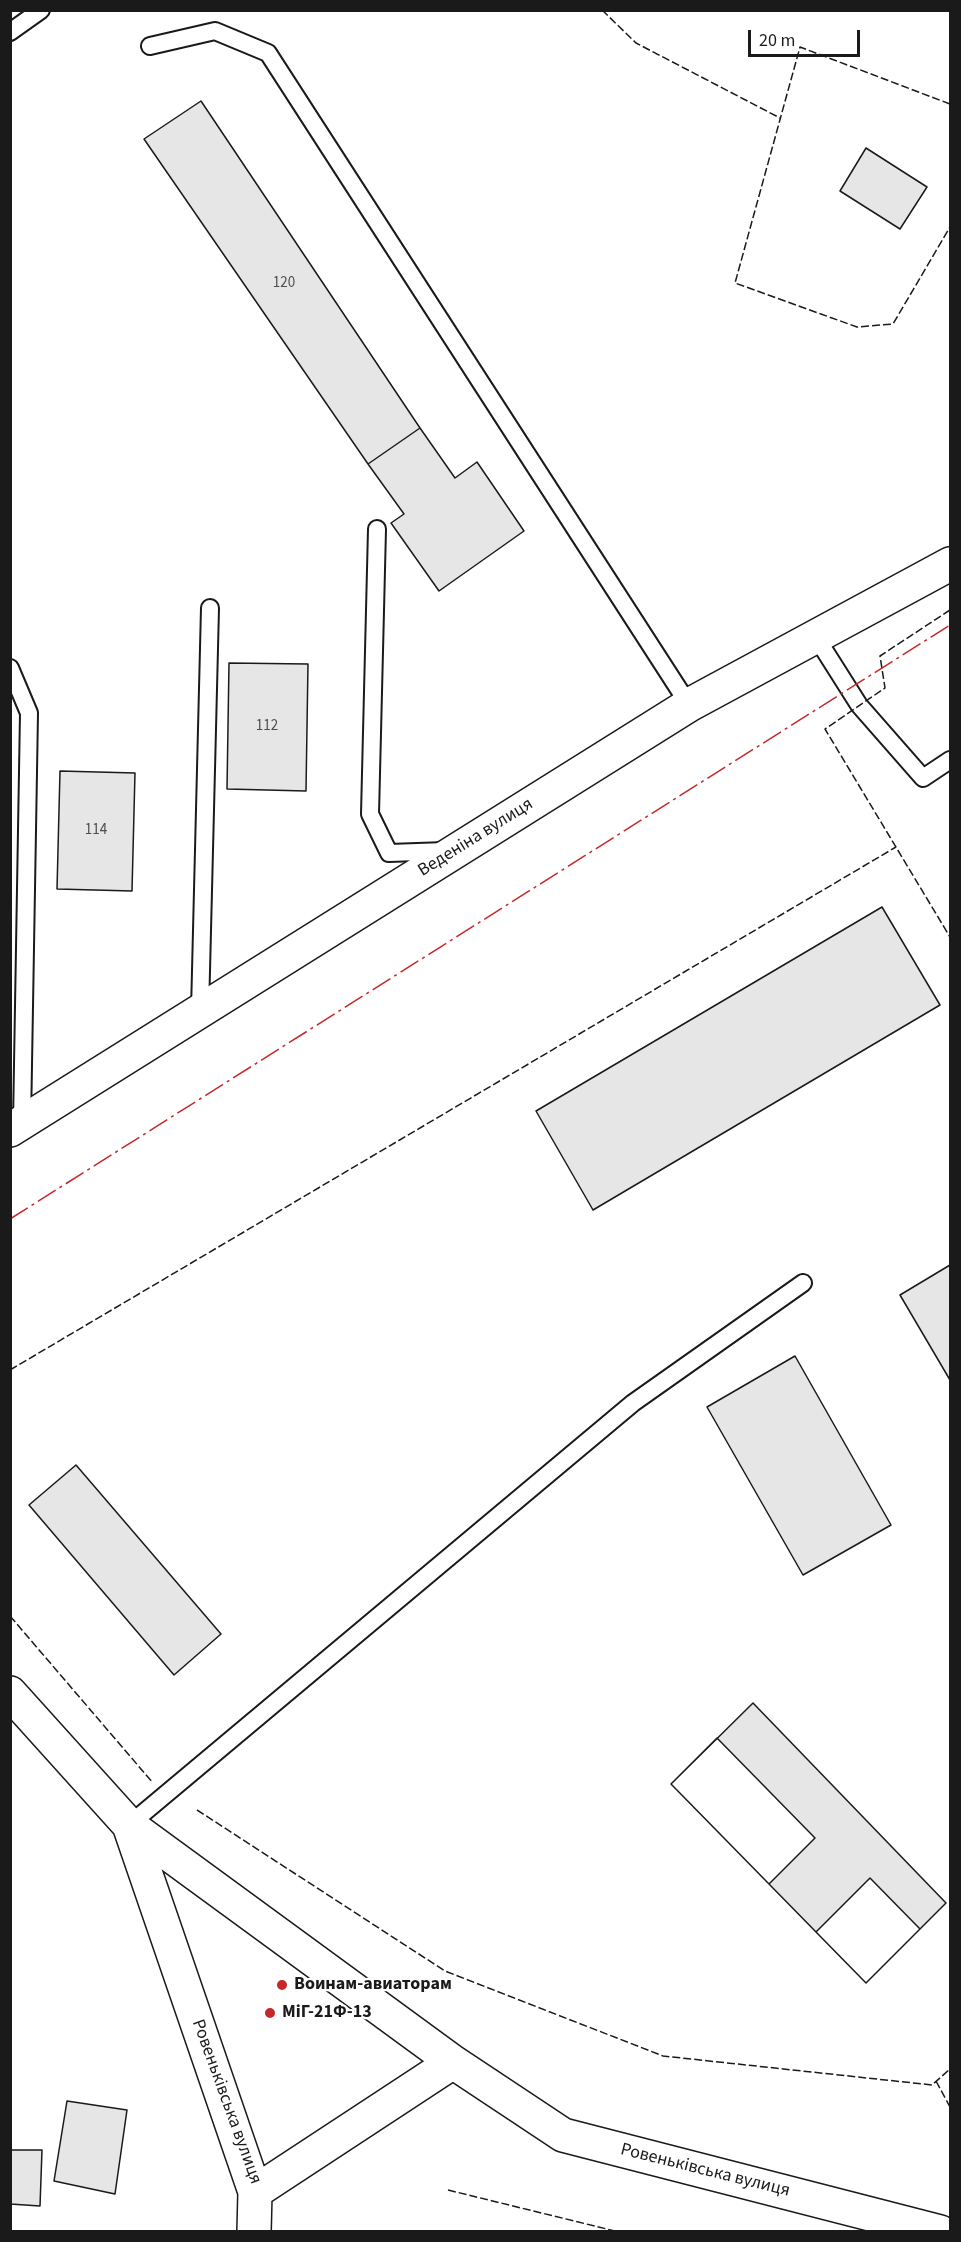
<!DOCTYPE html>
<html>
<head>
<meta charset="utf-8">
<style>
	body { margin:0 }
	#map { position:relative; width:961px; height:2242px; overflow:hidden; background:#fff; font-family:"Source Sans 3",sans-serif }
	canvas { display:block }
	.frame { position:absolute; inset:0; border:12px solid #1a1a1a; pointer-events:none }
	.scale { position:absolute; left:748px; top:30px; width:112px; height:27px; box-sizing:border-box; border:3px solid #1a1a1a; border-top:0; padding-left:8px; font-size:18px; line-height:21px; white-space:nowrap; color:#1a1a1a; -webkit-text-stroke:4px #fff; paint-order:stroke }
</style>
</head>
<body>
<div id="map">
<canvas width="961" height="2242"></canvas>
<div class="frame"></div>
<div class="scale">20 m</div>
</div>
<script>
const g = document.querySelector('canvas').getContext('2d');
g.lineJoin = 'round';
function fill(path, color) { g.fillStyle = color; g.fill(path, 'evenodd'); }
function stroke(path, color, width, dash) { g.strokeStyle = color; g.lineWidth = width; g.lineCap = dash ? 'butt' : 'round'; g.setLineDash(dash || []); g.stroke(path); }
function drawText(font, color, halo, rows, align = 'center') {
  g.font = font + ' "Source Sans 3",sans-serif'; g.lineWidth = 4.5; g.setLineDash([]); g.textBaseline = 'middle'; g.strokeStyle = halo; g.fillStyle = color; for (const [text, x, y, turn = 0] of rows) {
    g.save(); g.translate(x, y); g.rotate((+turn || 0) * Math.PI / 180); g.textAlign = isNaN(turn) ? turn : align; if (halo) g.strokeText(text, 0, 0); g.fillText(text, 0, 0); g.restore();
  }
}
const building = new Path2D(`
	M201,101L420,428L368,464L144,139Z
	M866,148L927,187L900,229L840,191Z
	M420,428L455,478L477,462L524,531L439,591L391,523L404,514L368,464Z
	M229,663L308,664L306,791L227,789Z
	M60,771L135,773L132,891L57,889Z
	M882,907L940,1005L593,1210L536,1111Z
	M950,1265V1380L900,1295Z
	M795,1356L891,1525L803,1575L707,1407Z
	M76,1465L221,1634L174,1675L29,1505Z
	M753,1703L946,1903L866,1983L671,1784Z
	M717,1738L815,1838L769,1884L671,1784Z
	M870,1878L920,1929L866,1983L816,1932Z
	M67,2101L127,2110L115,2194L54,2181Z
	M10,2150H42L40,2206L10,2204Z`);
const service = new Path2D(`
	M10,32L41,10
	M150,46L215,31L268,53L689,705
	M377,529L370,814L389,853L446,851
	M816,637L859,705L923,778L950,760
	M10,668L29,713L22,1123
	M200,1011L210,608
	M129,1825L633,1403L803,1283`);
const minor = new Path2D(`
	M10,1130L689,705L950,564
	M10,1693L129,1825L453,2062L255,2192L129,1825
	M453,2062L563,2135L940,2232
	M254,2232L255,2192`);
const fence = new Path2D(`
	M602,10L636,43L780,118
	M950,104L800,47L735,283L857,327L893,324L950,227
	M950,610L880,656L885,688L825,729L950,937
	M10,1370L896,847
	M10,1616L153,1783
	M197,1810L445,1971L663,2056L932,2085L950,2069
	M936,2081L950,2107
	M448,2190L619,2232`);
const power = new Path2D(`
	M10,1219L950,625`);
const markers = [
	[282,1985,6,"#c62828"],
	[270,2013,6,"#c62828"]
];
const numberNames = [
	["120",284,284],
	["112",267,727],
	["114",96,831]
];
const streetNames = [
	["Веденіна вулиця",476,838,-32],
	["Ровеньківська вулиця",226,2102,70],
	["Ровеньківська вулиця",705,2171,14]
];
const poiNames = [
	["Воинам-авиаторам",294,1985],
	["МіГ-21Ф-13",282,2013]
];
fill(building, '#e6e6e6');
stroke(building, '#1a1a1a', 1.5);
stroke(service, '#1a1a1a', 20);
stroke(minor, '#1a1a1a', 36);
stroke(service, '#fff', 16);
stroke(minor, '#fff', 33);
stroke(fence, '#1a1a1a', 1.5, [8, 3]);
stroke(power, '#c62828', 1.5, [21, 4.5, 3, 4.5]);
for (const [x, y, r, color] of markers) { const dot = new Path2D(); dot.arc(x, y, r, 0, 2 * Math.PI); g.fillStyle = color; g.fill(dot); stroke(dot, '#fff', 2); }
drawText('15px', '#4d4d4d', null, numberNames);
drawText('18px', '#1a1a1a', '#fff', streetNames);
drawText('bold 18px', '#1a1a1a', '#fff', poiNames, 'left');
</script>
</body>
</html>
